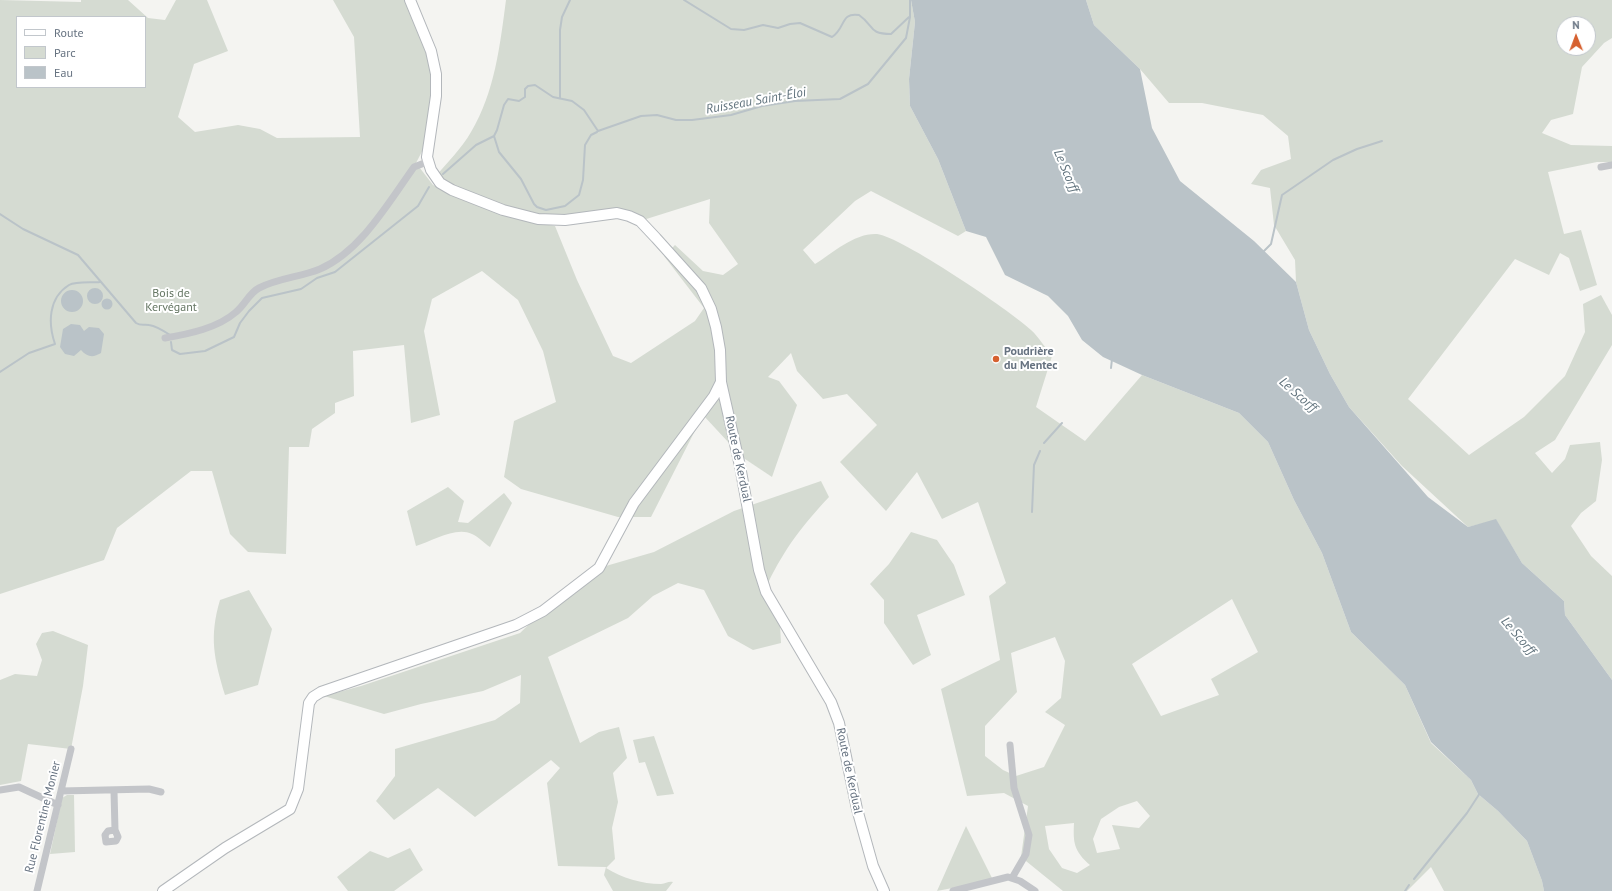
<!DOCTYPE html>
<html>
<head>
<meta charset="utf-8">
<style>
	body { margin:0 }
	#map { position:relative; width:1612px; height:891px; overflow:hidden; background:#f4f4f1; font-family:"PT Sans",sans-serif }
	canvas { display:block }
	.legend { position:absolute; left:16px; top:16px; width:130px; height:72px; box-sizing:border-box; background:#fff; border:1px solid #c2c7cc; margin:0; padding:5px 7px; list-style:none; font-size:12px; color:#667280 }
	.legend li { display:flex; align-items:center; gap:8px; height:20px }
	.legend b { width:20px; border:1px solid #c2c7cc }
	.north { position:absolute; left:1556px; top:16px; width:40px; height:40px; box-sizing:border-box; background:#fff; border:1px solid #c2c7cc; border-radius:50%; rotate:359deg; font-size:11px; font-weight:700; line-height:16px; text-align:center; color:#667280 }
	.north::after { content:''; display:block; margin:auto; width:14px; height:18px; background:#d66130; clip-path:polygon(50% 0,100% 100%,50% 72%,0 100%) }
</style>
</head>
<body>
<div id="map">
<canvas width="1612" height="891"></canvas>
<ul class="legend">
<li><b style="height:5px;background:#fff"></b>Route</li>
<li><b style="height:11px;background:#d5dbd2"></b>Parc</li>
<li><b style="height:11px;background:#bac3c8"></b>Eau</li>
</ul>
<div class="north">N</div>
</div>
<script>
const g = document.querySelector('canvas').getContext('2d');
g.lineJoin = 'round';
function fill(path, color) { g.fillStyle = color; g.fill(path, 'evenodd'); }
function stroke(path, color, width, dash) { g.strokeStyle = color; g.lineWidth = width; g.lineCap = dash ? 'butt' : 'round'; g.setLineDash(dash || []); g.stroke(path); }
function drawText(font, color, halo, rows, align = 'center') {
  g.font = font + ' "PT Sans",sans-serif'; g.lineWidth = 4; g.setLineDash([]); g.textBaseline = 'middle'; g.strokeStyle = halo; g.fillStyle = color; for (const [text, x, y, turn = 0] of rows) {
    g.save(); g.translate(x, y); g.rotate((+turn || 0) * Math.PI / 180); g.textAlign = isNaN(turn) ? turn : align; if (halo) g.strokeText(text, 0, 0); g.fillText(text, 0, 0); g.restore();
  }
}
const green = new Path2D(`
	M0,0L81,2V0H128L148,18L165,20L176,0H207L228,51L194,64L178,117L195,132L238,125L260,129L277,138L360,137L354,37L333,0H410L436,74L431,134L416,163L433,185L527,221L555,226L577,280L613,356L631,363L695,321L704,308L664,256L675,245L703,271L723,275L738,264L709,223L710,199L640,221L629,216L577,218L523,215L435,177C447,163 462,148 471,132C495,92 500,45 506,0H911L915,22L909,79L910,106L938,159L966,231L958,236L871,191L855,201L803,250L815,264C833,253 854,233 877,234C900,236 1011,311 1031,330C1039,337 1045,348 1052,356L1036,407L1085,441L1142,375L1239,413L1268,442L1294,500L1322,553L1351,632L1405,685L1431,743L1471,780L1478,794L1498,811L1527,841L1542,881L1544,891H1444L1431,867L1407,891H1063L1021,857L1028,806L1004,793L967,796L941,689L1000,660L989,596L1006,583L978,502L942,519L917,472L886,511L840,462L877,425L847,394L823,399L797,371L791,353L768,377L779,381L797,405L772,477L742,457L703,415L651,517H618L521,489L504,477L514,421L556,402L543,351L518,300L482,271L432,299L424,331L440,415L411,423L404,345L353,351L354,396L335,403V413L312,429L309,447H289L286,554L248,552L230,534L212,471H191L117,528L104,560L0,594ZM17,17H145V87H17ZM1232,599L1258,652L1211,679L1219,695L1161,716L1132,664ZM1055,637L1065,661L1061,698L1045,712L1065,725L1044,767L1016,776L1003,770L985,756V726L1017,692L1011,653ZM1137,801L1150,816L1139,828L1112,825L1120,849L1097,853L1093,839L1101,819L1119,807ZM1074,823C1073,843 1074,851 1090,865L1077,873L1062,868L1049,849L1045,826Z
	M1086,0H1612V38L1604,43L1582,67L1573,114L1551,120L1542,133L1571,145L1612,146V162H1597L1548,172L1564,234L1581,230L1597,285L1580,291L1569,258L1560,253L1549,275L1515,259L1408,399L1469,455L1524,417L1565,376L1585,332L1583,304L1601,295L1612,315V345L1555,440L1535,453L1552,473L1565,459L1570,445L1600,442L1602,460L1596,501L1581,513L1571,526L1591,556L1612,576V680L1565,615L1564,601L1522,563L1496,520L1468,527L1402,466L1349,407L1330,374L1309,330L1296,282L1295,260L1274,225L1270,188L1251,184L1261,170L1291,159L1288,136L1263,115L1202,103H1169L1140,69L1094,25ZM1564,24H1588V48H1564Z
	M821,481L829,497C802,526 785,548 768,583L780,625L781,643L753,650L728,636L704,590L678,583L653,596L628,618L548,657L580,743L599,732L619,727L627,758L613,773L618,802L612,828L615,859L606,868C622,878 642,884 661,884C666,884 668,881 673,882L666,891H613L604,875L606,867L558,866L547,783L560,768L551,760L475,817L438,788L394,820L376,801L395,776V749L495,720L520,703L521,675L483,691L421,704L384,714L324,696L361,686L520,633L543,611L599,568L654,552L734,511Z
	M448,487L464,501L458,522L468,523L504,493L512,503L490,547C484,543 479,537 472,534C456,526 432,541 416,546L407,511Z
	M911,532L937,540L954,565L965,595L917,615L931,655L913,665L884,623V600L870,584L889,564Z
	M249,590L272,629L258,685L225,695C214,659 209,637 220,600Z
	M53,631L88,645L83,686L71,749L28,744L21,781L0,785V680L15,674L37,676L42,660L36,644L42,633Z
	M654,736L674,794L657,796L645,762L639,763L633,740Z
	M67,795H74L75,852L50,854L62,798Z
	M966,826L993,880L937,891Z
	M410,848L423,870L394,891H348L337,877L370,851L388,858Z`);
const water = new Path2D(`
	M911,0H1086L1094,25L1140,69L1152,128L1180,181L1254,241L1296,282L1309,330L1330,374L1349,407L1428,497L1468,527L1496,519L1522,563L1564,601L1565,615L1612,680V891H1544L1542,881L1527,841L1498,811L1478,794L1471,780L1431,742L1405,685L1351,632L1322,553L1294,500L1268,442L1239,413L1142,375L1103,357L1082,340L1068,316L1048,296L1005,275L986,237L966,231L938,159L910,106L909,79L915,22Z
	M87 296a8 8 0 1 1 16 0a8 8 0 1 1-16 0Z
	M61 301a11 11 0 1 1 22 0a11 11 0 1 1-22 0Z
	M101.5 304a5.5 5.5 0 1 1 11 0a5.5 5.5 0 1 1-11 0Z
	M71,324L80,325L84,331L89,327L99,328L104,334L101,353C93,358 87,357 81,350L74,356L65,354L60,347L63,329Z`);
const stream = new Path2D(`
	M684,0L731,29L744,30L763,25L778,28L790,24L800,23L832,37C846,28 840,12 859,15C875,26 868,34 891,34L909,17
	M560,98V30L562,17L570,0
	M494,136L499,152L521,179L534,204L537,207L546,210L565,206L579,195L583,180L585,145L591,135L597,132
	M443,174L476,145L494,136L497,130L504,105L508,99L519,101L525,97V89L528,86L535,85L553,97L572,101L584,110L598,131L641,116L657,115L676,120H692L731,115L762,106L795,101L840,99L868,84L906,38L910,17V0
	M0,214L23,229L78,255L136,323C141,326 144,324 149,325C156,326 164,331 170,335
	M1263,252L1271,244L1282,195L1333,160L1357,149L1382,141
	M171,342L172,350L180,354L205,351L234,337L240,323L249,311L262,298L301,289L317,278L335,272L418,206L429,187
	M1111,368L1112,359
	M0,372L29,353L55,344C48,324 48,298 69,285C76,281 92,283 100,282
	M1044,443L1062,423
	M1032,512L1034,465L1040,451
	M1414,879L1467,813L1480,793
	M1405,891L1409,885`);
const street = new Path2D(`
	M1601,167L1612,165
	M165,338C189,334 218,328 236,312C245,305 249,293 259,288C278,278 301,277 320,269C361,251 389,202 414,167L427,162
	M1010,745L1014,788L1029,835L1026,854L1012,878
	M0,790L19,787L58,805
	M61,791L149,789L161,792
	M114,791L115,830L108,831L105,835L106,842L116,841L118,837L115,830
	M37,891L71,749
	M953,891L1008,877L1020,881L1035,891`);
const secondary = new Path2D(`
	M410,0L431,51L436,74V96L427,157L431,170L440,183L452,190L503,210L538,219L565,220L617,213L629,216L640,221L656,238L701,288L711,309L716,327L720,350L721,382L740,466L759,570L766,592L831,702L839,723L857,809L873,866L884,891
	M163,891L225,848L290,809L298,789L309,703L313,697L321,692L516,625L543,611L599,568L634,503L714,396L721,382`);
const markers = [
	[996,359,4,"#d66130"]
];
const parkNames = [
	["Bois de",171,294],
	["Kervégant",171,308]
];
const poiNames = [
	["Poudrière",1004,352],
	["du Mentec",1004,366]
];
const streetNames = [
	["Route de Kerdual",738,459,78],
	["Route de Kerdual",849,771,78],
	["Rue Florentine Monier",43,817,-76]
];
const waterNames = [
	["Ruisseau Saint-Éloi",756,101,-10],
	["Le Scorff",1066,171,67],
	["Le Scorff",1298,395,41],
	["Le Scorff",1518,636,49]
];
fill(green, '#d5dbd2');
fill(water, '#bac3c8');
stroke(stream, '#bac3c8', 2);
stroke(secondary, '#b3b7bb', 12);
stroke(street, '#c3c5c9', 7);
stroke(secondary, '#fff', 10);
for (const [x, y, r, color] of markers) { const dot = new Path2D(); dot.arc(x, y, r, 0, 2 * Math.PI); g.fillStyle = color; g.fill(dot); stroke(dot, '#fff', 1.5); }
drawText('12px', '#667764', '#fff', parkNames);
drawText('bold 12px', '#667280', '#fff', poiNames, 'left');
drawText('12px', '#667280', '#fff', streetNames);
drawText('italic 13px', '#61737d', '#fff', waterNames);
</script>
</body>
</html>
